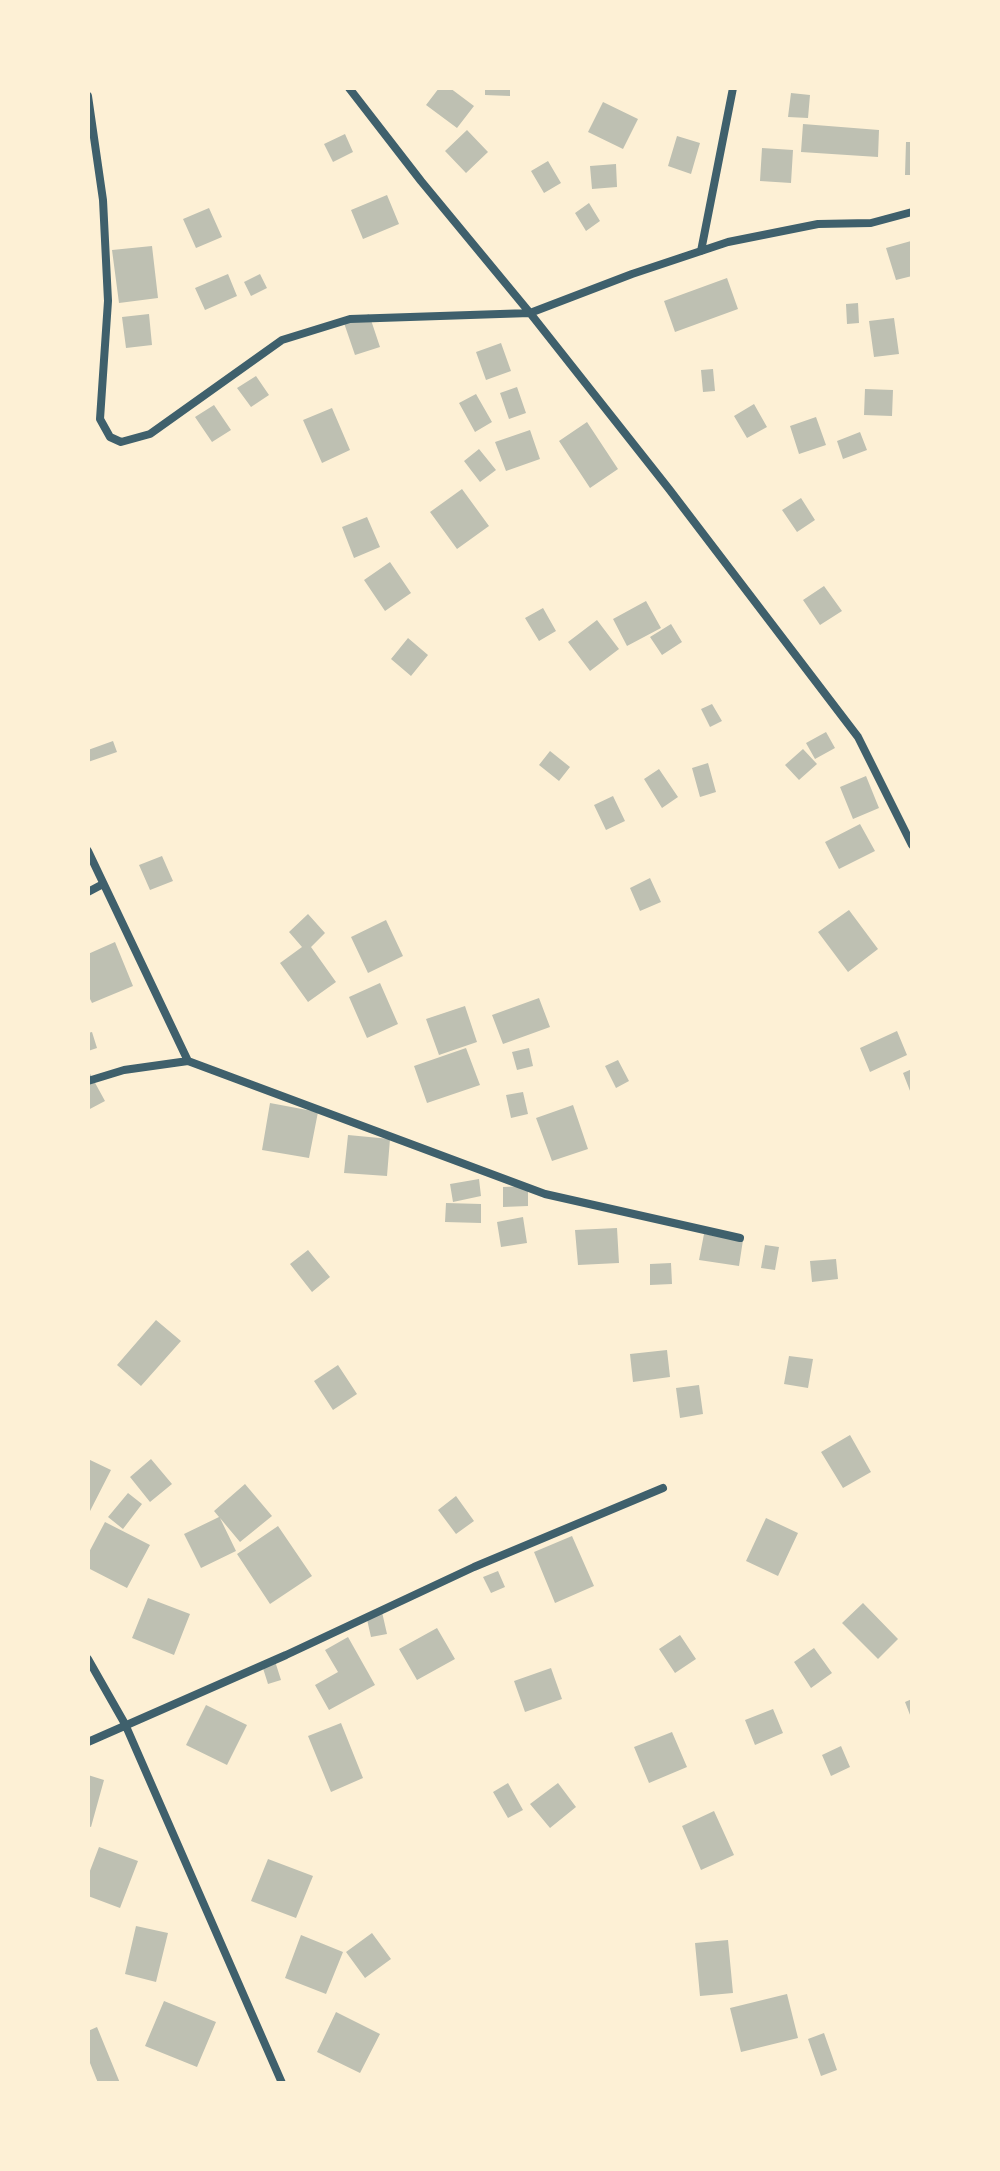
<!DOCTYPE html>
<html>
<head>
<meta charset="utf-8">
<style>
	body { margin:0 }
	#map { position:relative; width:1000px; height:2171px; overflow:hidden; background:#fdf0d5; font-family:Jost,sans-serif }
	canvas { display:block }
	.frame { position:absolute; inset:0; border:90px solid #fdf0d5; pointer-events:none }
</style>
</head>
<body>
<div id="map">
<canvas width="1000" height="2171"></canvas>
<div class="frame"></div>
</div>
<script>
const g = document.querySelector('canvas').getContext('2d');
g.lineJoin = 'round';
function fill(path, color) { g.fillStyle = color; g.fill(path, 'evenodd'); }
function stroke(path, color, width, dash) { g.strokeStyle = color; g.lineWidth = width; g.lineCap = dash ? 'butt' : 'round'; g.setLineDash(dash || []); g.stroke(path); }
const building = new Path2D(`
	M439,88H450L474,106L457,128L426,105Z
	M485,88H510V96L485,95Z
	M791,93L810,95L808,118L788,117Z
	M603,102L638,119L623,149L588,132Z
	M803,124L879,130L878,157L801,152Z
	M467,130L488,152L466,173L445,151Z
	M345,134L353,152L333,162L324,144Z
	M677,136L700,143L691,174L668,166Z
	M906,142H912V175H905Z
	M762,148L793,150L791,183L760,181Z
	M548,161L561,183L544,193L531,171Z
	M616,164L617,187L592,189L590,166Z
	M387,195L399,224L363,239L351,210Z
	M589,203L600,221L586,231L575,213Z
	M209,208L222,237L196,248L183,219Z
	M911,241L912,276L896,280L886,248Z
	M152,246L158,298L119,303L112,250Z
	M228,274L237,296L205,310L195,288Z
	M260,274L267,288L251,296L244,282Z
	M727,278L738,309L675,332L664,301Z
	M858,303L859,323L847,324L846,304Z
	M149,314L152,345L126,348L122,317Z
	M369,314L380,347L355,355L344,323Z
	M894,318L899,354L874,357L869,321Z
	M501,343L511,371L486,380L476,352Z
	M713,369L715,391L703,392L701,370Z
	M256,376L269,395L251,407L237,388Z
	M517,387L526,413L509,419L500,393Z
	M865,389L893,390L892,416L864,415Z
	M476,394L492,422L475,432L459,403Z
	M754,404L767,427L747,438L734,416Z
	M214,405L231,430L212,442L195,417Z
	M332,408L350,450L322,463L303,420Z
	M816,417L826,445L799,454L790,426Z
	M587,422L618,469L590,488L559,441Z
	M530,430L540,459L506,471L495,442Z
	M860,432L867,450L843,459L837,441Z
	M479,449L496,470L480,482L464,461Z
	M462,489L489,526L457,549L430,512Z
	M801,498L815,520L797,532L782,510Z
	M367,517L380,547L354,558L342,527Z
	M390,562L411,593L385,611L364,580Z
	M824,586L842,611L820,625L803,600Z
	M646,601L661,628L627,646L613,619Z
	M543,608L556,631L539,641L525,618Z
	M597,620L619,649L590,671L568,642Z
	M671,624L682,642L662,655L650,637Z
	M408,638L428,655L411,676L391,659Z
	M712,704L722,721L710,727L701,709Z
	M826,732L835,748L815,759L806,743Z
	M113,741L117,752L88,762V750Z
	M803,749L817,764L799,780L785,765Z
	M550,751L570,767L559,781L539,765Z
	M708,763L716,792L700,797L692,768Z
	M659,769L678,797L662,808L644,779Z
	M866,776L879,808L853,819L840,787Z
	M613,796L625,821L606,830L594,805Z
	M860,824L875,851L839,869L825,842Z
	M162,856L173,881L150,890L139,865Z
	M650,878L661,902L640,911L630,888Z
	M849,910L878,949L848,972L818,932Z
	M308,914L325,933L311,947L336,982L308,1002L280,963L302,947L289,932Z
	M386,920L403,956L368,973L351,937Z
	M115,942L133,986L92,1003L88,995V954Z
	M380,983L398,1024L367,1038L349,997Z
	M539,998L550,1027L503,1044L492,1015Z
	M465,1006L477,1042L439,1055L426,1019Z
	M897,1031L907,1055L870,1072L860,1048Z
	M92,1032L97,1048L88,1051V1033Z
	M466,1048L480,1085L427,1103L414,1066Z
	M529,1048L533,1066L517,1070L512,1052Z
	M618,1060L629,1081L616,1088L605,1066Z
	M912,1069V1096L903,1073Z
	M88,1070L105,1101L88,1110Z
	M523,1092L528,1114L511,1118L506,1095Z
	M270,1103L318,1112L309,1158L262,1150Z
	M573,1105L588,1149L552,1161L536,1118Z
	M348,1135L390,1139L387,1176L344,1173Z
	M479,1179L481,1196L453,1202L450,1184Z
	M528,1186V1206L503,1207V1187Z
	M446,1203L481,1204V1223L445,1222Z
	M523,1217L527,1243L501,1247L497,1222Z
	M617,1228L619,1263L578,1265L575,1230Z
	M704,1234L743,1240L739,1266L699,1260Z
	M765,1245L779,1247L775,1270L761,1268Z
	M308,1250L330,1277L312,1292L290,1264Z
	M836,1259L838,1279L812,1282L810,1261Z
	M671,1263L672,1284L650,1285V1264Z
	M156,1320L181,1341L141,1386L117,1365Z
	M667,1350L670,1377L633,1382L630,1354Z
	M789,1356L813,1359L808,1388L784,1384Z
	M338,1365L357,1394L333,1410L314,1381Z
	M699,1385L703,1414L680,1418L676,1388Z
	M850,1435L871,1472L843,1488L821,1452Z
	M88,1459L111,1470L88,1515Z
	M151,1459L172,1484L150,1502L130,1477Z
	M245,1484L272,1516L240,1542L220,1518L236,1551L201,1568L184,1534L219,1517L214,1511Z
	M128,1493L142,1504L123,1529L108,1517Z
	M456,1496L474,1521L456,1534L438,1510Z
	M766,1518L798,1533L778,1576L746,1561Z
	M105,1522L150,1545L127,1588L88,1568V1554Z
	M278,1526L312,1576L270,1604L237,1554Z
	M572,1536L594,1586L555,1603L534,1552Z
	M498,1571L505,1587L491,1593L483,1577Z
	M148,1598L190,1614L174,1655L132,1638Z
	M863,1603L898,1639L878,1659L842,1623Z
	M382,1612L387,1634L371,1637L366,1615Z
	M437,1628L455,1659L417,1680L399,1649Z
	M680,1635L696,1659L675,1673L659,1649Z
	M348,1637L375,1685L329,1710L315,1685L338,1672L325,1650Z
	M814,1648L832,1673L811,1688L794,1662Z
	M274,1658L281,1680L268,1684L261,1662Z
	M551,1668L562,1699L525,1712L514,1681Z
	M912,1699V1720L905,1702Z
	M206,1705L247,1725L227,1765L186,1745Z
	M773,1709L783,1733L755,1745L745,1720Z
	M341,1723L363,1778L331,1792L308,1736Z
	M672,1732L687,1767L649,1783L634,1747Z
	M841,1746L850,1767L831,1776L822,1755Z
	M88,1775L104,1780L91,1827L88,1826Z
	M508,1783L523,1810L508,1818L493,1792Z
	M558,1783L576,1807L550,1828L530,1804Z
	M714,1811L734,1855L701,1870L682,1826Z
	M99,1847L138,1861L120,1908L88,1896V1876Z
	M268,1859L313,1876L296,1918L251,1901Z
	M136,1926L168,1933L156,1982L125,1974Z
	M372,1933L391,1959L365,1978L346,1952Z
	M301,1935L343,1952L326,1994L285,1978Z
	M728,1940L733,1993L700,1996L695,1943Z
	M787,1994L798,2038L741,2052L730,2008Z
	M164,2001L216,2022L197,2067L145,2046Z
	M336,2012L380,2034L360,2073L317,2052Z
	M97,2027L120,2083H98L88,2058V2031Z
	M824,2033L837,2070L821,2076L808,2039Z`);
const minor = new Path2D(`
	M349,88L421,181L530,313L669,489L858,737L912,845
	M88,96L103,200L108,301L100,419L110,437L121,442L150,434L282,340L350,319L530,313L632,274L728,242L818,224L871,223L912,212
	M701,251L733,88
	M88,851L188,1061
	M88,892L103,884
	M88,1081L124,1070L188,1061L545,1194L740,1238
	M88,1659L125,1724L282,2083
	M88,1742L286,1655L474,1567L663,1488`);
fill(building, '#bec0b2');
stroke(minor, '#3f606c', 8);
</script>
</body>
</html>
